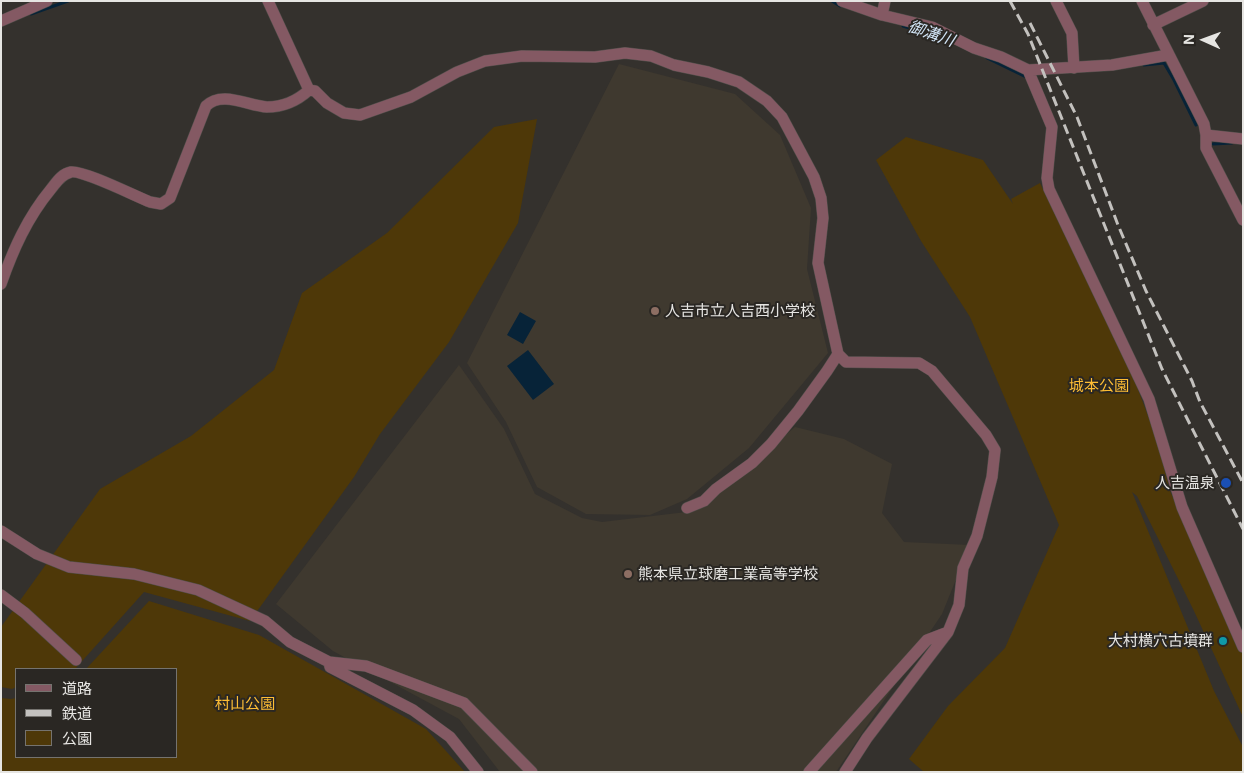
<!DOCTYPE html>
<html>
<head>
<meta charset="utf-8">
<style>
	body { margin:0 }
	#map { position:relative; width:1244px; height:773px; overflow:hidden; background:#34312d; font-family:Inter,"Noto Sans JP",sans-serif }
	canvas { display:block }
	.frame { position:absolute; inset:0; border:2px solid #e6e5e2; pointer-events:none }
	.legend { position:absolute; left:15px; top:668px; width:162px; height:90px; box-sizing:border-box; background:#2a2723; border:1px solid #75736f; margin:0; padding:6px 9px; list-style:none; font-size:15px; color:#e6e5e2 }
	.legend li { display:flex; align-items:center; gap:10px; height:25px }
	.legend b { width:25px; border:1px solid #75736f }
	.north { position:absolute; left:1179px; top:15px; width:50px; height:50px; -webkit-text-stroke:4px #2a2723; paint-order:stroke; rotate:272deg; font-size:14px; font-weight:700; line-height:20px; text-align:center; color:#e6e5e2 }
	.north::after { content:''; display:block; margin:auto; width:18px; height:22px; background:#e6e5e2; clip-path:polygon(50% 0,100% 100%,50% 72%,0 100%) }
</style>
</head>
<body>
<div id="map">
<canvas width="1244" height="773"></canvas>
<div class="frame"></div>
<ul class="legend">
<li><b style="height:6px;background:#845963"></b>道路</li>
<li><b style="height:6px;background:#c3c1be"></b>鉄道</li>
<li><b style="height:14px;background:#4e3808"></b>公園</li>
</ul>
<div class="north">N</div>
</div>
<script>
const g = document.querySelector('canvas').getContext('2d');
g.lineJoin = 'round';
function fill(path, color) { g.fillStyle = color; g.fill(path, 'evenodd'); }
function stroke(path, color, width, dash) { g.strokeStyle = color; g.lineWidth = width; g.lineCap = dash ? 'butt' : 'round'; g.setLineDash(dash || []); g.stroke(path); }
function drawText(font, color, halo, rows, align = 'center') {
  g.font = font + ' Inter,"Noto Sans JP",sans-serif'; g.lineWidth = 4; g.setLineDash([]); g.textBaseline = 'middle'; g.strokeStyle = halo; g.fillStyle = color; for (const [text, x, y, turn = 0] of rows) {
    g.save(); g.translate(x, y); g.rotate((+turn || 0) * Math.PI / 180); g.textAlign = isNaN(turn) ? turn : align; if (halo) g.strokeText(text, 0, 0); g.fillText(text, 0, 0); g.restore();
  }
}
const built = new Path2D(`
	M619,64L735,94L780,135L811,208L807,269L828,353L749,448L687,499L650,515L586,514L537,487L506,422L467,363Z
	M459,365L504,429L535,494L582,518L602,522L695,511L795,427L844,439L892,464L882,513L904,542L970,545L942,614L836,772H500L459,719L333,651L276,604Z`);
const green = new Path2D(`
	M537,119L518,223L449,342L380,434L354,477L250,621L144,592L75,669H16V687L12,689L1,687V627L100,489L191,436L274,370L302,293L387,233L494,127Z
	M906,137L983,160L1013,204L1011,199L1040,183L1134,379L1156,437L1170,491L1243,654V717L1194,611L1137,496L1132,492L1214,691L1243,747V772H924L909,759L948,706L1005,648L1059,525L970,317L921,241L876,160Z
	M149,601L259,635L426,729L465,772H1V698L11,699L16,698V757H176V669H86Z`);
const water = new Path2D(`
	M520,312L536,321L523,344L507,335Z
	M528,350L554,384L533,400L507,366Z`);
const stream = new Path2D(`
	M832,1L840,6
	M31,14L68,1
	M903,26L945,39
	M987,58L1026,77
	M1144,65L1164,63L1174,80L1196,125
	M1213,144L1232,143`);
const minor = new Path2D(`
	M268,1L309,90L315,91L327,103L344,113L360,115L411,97L457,72L485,61L522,56L595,57L625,53L651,56L674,65L708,72L739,82L767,101L782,117L814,177L821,198L823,218L818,263L838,354L846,362L919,363L932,371L986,435L995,450L992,477L977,536L963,568L959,605L948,632L867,738L845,772
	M842,1L882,15L932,27L974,48L1001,57L1028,70L1112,65L1168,55
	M1056,1L1072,33L1074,68
	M1142,1L1204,124L1206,135V148L1243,220
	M882,15L885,1
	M1,21L47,1
	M1153,25L1203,1
	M1028,70L1052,127L1047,178L1049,189L1149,399L1182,507L1243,647
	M1206,135L1243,139
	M1,284C13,250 27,218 51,189C56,183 61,174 71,172C83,170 135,196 150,202L161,204L170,198L206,106C222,90 248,106 267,107C284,107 297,101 309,90
	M687,508L704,501L716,489L752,463L771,444L798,411L827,371L838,354
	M1,531L37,554L69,567L134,574L198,590L265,621L290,642L329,662L330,667L413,710L450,737L478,772
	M1,595L25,613L76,660
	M329,662L366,666L464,703L532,772
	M809,772L927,640L948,632`);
const rail = new Path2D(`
	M1010,1L1028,34L1162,369L1243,529
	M1030,23L1077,117L1118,225L1146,291L1192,381L1200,402L1243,483`);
const markers = [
	[655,311,5,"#8d6e63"],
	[1226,483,6,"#1a4fb4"],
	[628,574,5,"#8d6e63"],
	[1223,641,5,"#0f9aa8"]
];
const poiNames = [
	["人吉市立人吉西小学校",665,311],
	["人吉温泉",1215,483,"right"],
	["熊本県立球磨工業高等学校",638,574],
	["大村横穴古墳群",1213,641,"right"]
];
const parkNames = [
	["城本公園",1099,386],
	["村山公園",245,704]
];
const waterNames = [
	["御溝川",931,34,19]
];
fill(built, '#3f392f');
fill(green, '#4e3808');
fill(water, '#072338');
stroke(stream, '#072338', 3);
stroke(minor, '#504e4a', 12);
stroke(minor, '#845963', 11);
stroke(rail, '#c3c1be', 3, [10, 5]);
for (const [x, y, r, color] of markers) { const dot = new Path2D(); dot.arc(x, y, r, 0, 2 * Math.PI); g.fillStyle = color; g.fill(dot); stroke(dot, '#2a2723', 2); }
drawText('15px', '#e6e5e2', '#2a2723', poiNames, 'left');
drawText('15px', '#fdbd34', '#2a2723', parkNames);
drawText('italic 16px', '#d3e6f8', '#2a2723', waterNames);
</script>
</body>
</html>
